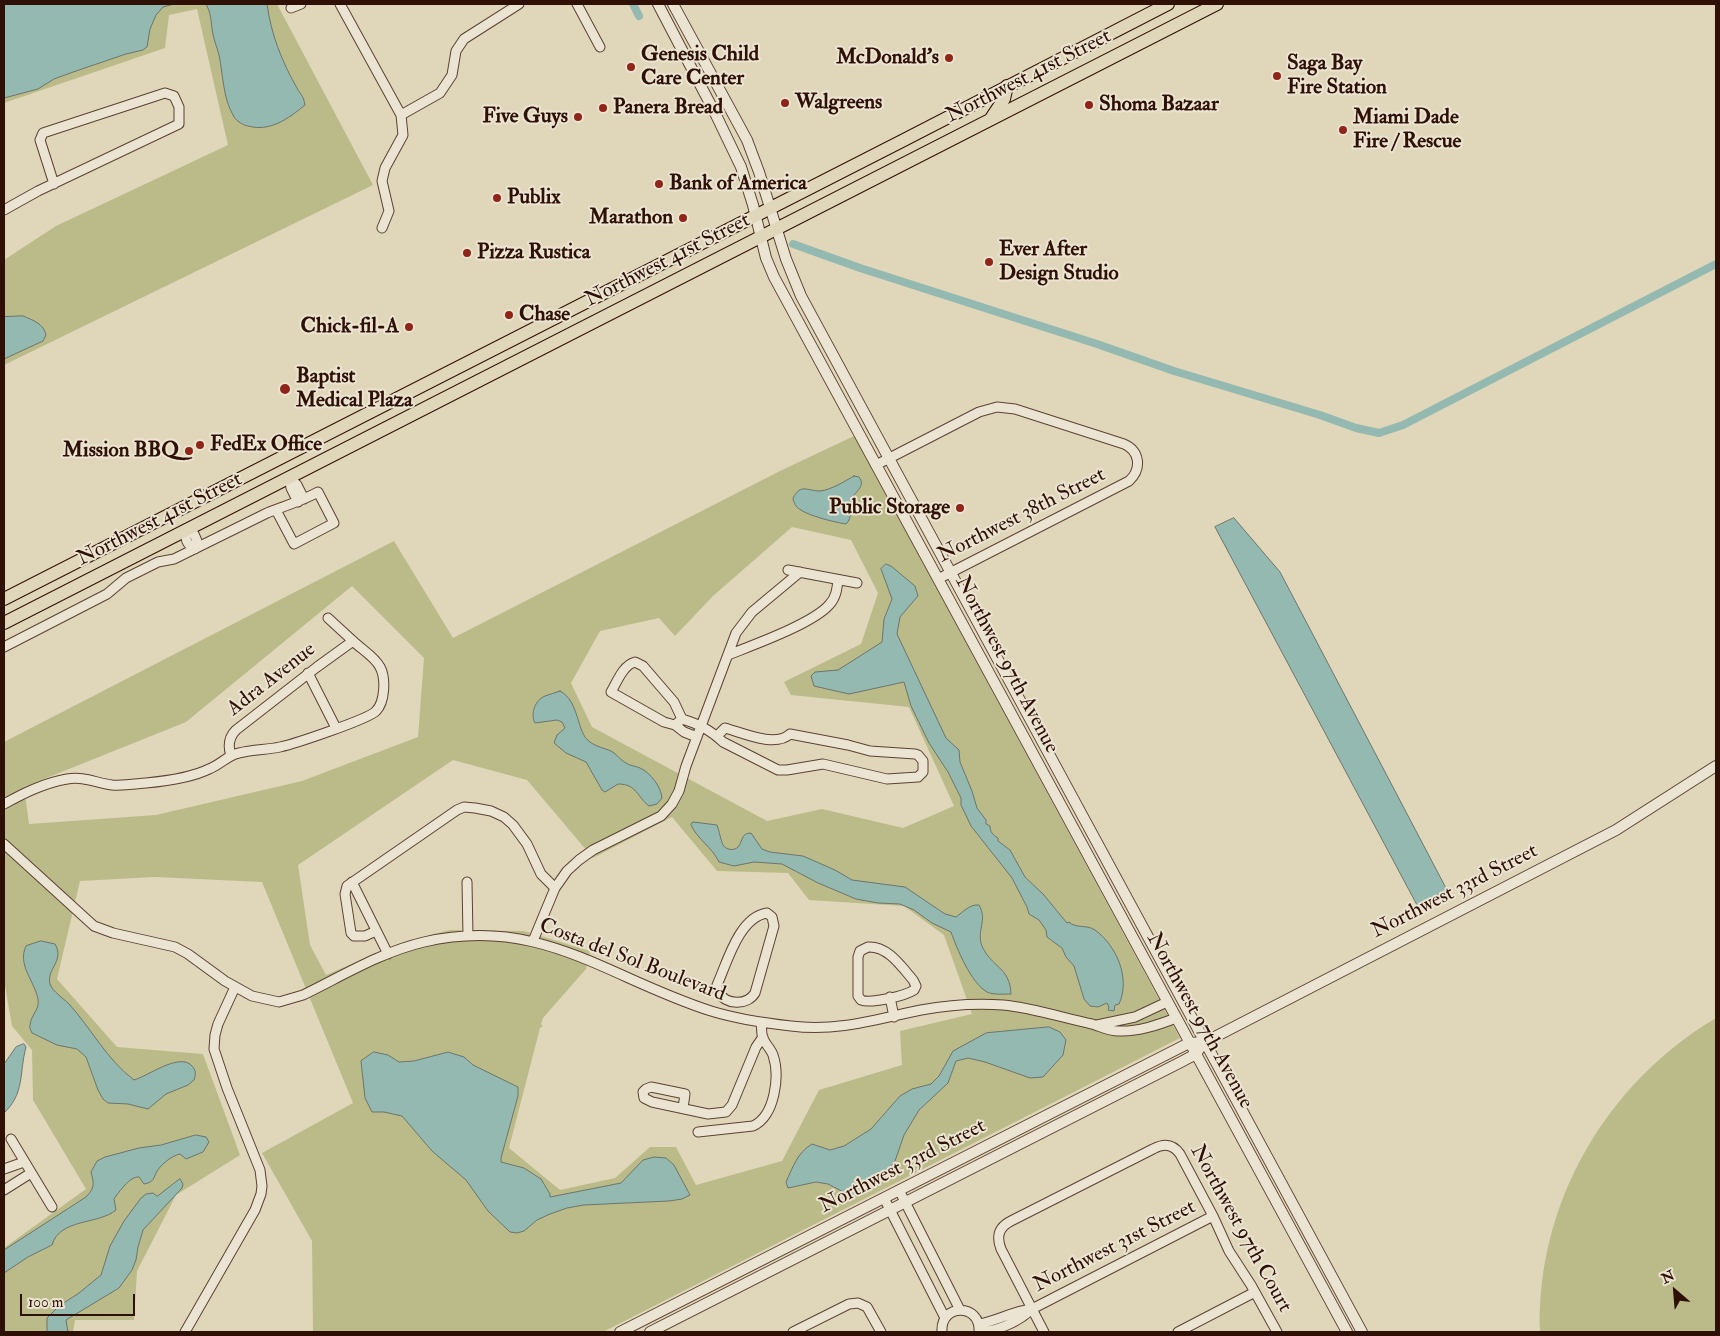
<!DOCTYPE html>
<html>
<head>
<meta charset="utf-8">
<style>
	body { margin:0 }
	#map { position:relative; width:1720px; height:1336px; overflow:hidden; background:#e0d6b9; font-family:"IM FELL Double Pica",serif }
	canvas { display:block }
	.frame { position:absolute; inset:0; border:5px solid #2f1005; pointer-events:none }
	.north { position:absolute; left:1650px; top:1266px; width:50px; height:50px; -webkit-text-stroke:4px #ebe4d2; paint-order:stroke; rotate:333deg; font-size:14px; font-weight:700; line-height:20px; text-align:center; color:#2f1005 }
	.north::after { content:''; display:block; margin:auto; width:18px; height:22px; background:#2f1005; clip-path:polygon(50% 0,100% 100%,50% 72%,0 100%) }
	.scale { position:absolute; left:20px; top:1294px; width:115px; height:22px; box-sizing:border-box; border:2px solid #2f1005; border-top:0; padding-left:6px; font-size:15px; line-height:18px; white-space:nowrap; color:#2f1005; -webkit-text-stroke:4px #ebe4d2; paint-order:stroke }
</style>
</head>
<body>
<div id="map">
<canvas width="1720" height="1336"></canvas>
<div class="frame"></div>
<div class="north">N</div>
<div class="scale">100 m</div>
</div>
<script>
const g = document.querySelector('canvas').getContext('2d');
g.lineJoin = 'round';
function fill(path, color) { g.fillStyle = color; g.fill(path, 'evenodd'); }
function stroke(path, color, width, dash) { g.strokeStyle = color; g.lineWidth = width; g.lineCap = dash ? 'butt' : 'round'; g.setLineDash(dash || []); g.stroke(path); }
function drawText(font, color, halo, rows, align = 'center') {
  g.font = font + ' "IM FELL Double Pica",serif'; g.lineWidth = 4; g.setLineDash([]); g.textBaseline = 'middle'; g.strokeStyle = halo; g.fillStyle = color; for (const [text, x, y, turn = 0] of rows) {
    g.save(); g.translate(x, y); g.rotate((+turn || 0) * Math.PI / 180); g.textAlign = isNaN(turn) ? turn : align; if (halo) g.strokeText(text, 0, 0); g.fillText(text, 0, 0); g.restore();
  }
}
const green = new Path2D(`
	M4,4H277L373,185L4,365V260L56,226L228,145L197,9L169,15L165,48L4,103Z
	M854,436L1180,1038L603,1332H313L312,1241L262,1153L353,1103L262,882L155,877L80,881L57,979L117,1047L203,1054L240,1155L176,1195L137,1271L134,1320H75L73,1332H4V1248L86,1189L33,1100L32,1050L12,1026L4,980V742L394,541L453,638L780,471ZM792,527L851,540L878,593L861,644L784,682L791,695L909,707L954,806L903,828L822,809L767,821L592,727L571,683L600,631L659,618L675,636L713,596ZM352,586L424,658L418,737L302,781L156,815L29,824L24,787L186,722ZM453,760L527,780L593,858L672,817L717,871L788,873L809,900L904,906L944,935L972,1014L900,1031L902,1065L819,1090L782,1161L696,1185L676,1147H650L615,1178L560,1190L509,1148L540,1028L543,1026L541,1024L543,1018L586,969L590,951L524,931L450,930L403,942L326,975L310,945L298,865Z
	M1716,1018V1332H1540C1536,1204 1606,1083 1716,1018Z`);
const water = new Path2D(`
	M4,4H174L163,7L156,15L150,29L147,47L143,50L126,54L76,71L54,79L38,89L4,98Z
	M206,4H267C271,34 282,62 297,88C301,96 303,94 305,105C288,119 270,132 248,126C242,125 235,120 233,115C223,98 223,74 219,55C217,47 213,38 212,29C211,20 211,13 206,4Z
	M23,316C33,320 44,324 46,335L43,341L4,359V317Z
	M854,476L859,477C867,487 853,492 851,501C849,510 853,517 846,524C834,522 803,515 796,506C795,505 793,500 793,498C801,483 807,491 820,491C831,490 845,481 854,476Z
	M1234,518L1280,572L1447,890L1417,905L1215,527Z
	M886,564L891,566L915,586L918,596L900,617L897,634L946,738L959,750L960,762L972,791L977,808L986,820V824L990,826C990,832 993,835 998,838V841L1010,850L1025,877L1043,894L1067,923L1069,922C1076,929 1086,924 1095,930C1116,945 1131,978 1119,1004L1115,1005L1114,1011L1108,1010L1109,1007L1107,1003L1098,1007L1090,1006L1084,999L1074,966L1066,957L1062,948L1047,937L1046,930L1039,920L1029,914L1027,907L1012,878L971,826L961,805V798L948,772L929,743L911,706L904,682L849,694L814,686L811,676L815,672L838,670L882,642L884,619L892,599L881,569Z
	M560,691C580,701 576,733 590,742C597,747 604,748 611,751C617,754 620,760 626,763C630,766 636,766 640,768C651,773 661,787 662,798L657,804L649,806C637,797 637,784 618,784L605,792L602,790L586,762L566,753L554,743L557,735L565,728L562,722L557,720L535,723C530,714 535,700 545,696C550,694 555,693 560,691Z
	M693,822L717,825C719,830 721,841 723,845C726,850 734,851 738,847C743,841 741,833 751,833L762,849L770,852L803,856L835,870L852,880L905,887L945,914L956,917C963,912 970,904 979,905C988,920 976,931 982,946C991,967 1010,967 1011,994C1004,994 993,995 987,992C971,983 957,949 951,932L932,923L914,910L900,904L878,903L856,899L818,883L782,864L754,862L734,866L719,862C712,847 697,839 691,825Z
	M41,941L55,944C65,961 46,969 50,984C53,992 63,998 69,1004C91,1028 107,1060 134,1080C148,1076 180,1052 192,1066C196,1070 196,1074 194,1080L188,1085L166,1094L148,1109L128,1104L108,1103L103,1099L98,1090L86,1057L77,1049L57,1045L32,1033C31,1030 29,1028 30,1025C31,1015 40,1009 38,999C34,980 17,965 26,946Z
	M1049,1027L1060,1032L1066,1040L1063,1055L1043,1077L1030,1078L985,1062L968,1058L956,1061L948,1083L919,1110L904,1135L895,1161L879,1183L853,1197L828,1184L816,1182L788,1188L786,1182C793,1167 797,1153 812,1144L830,1150L844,1146L871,1129L900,1096L912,1089L931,1084L939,1076L953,1051L986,1033Z
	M24,1044L26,1047C19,1073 25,1093 4,1113V1064L16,1047Z
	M374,1052L388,1055L399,1062L414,1061L448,1052L464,1057L473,1065L518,1087V1096L501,1158V1162L524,1168L541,1179L550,1194V1197L621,1183L643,1160L654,1157L666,1158L674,1165L690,1195L682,1199L669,1201L584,1205L567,1208L550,1214L537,1220L524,1231L517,1233L510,1232L488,1211L466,1180L432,1151L402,1116L384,1112H372L365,1098L361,1061Z
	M196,1135L206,1137L209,1142L203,1152L186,1159L180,1154C171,1156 162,1164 157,1171C153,1179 154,1182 144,1184L139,1177C130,1176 119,1192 114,1199L116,1210C98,1225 60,1218 52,1245L28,1257L4,1273V1250L86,1197C95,1188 94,1183 91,1172L97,1161L105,1157L139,1148L161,1145Z
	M180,1179L183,1184L182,1188L143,1230L138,1247L136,1260L132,1270L119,1288L66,1320L68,1332H47V1318L59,1306L79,1293L101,1275L110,1246L124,1221L141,1198L146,1194L153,1193L157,1196Z`);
const canal = new Path2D(`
	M633,4L639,16
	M793,244L860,268L1097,344L1174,371L1320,415L1356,428L1379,433L1403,425L1716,264`);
const minor = new Path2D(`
	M340,4L401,115L403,135L385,168L382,181L389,211L382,228
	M577,4L600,47
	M291,8L301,4
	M401,115L440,93L452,75L456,51L464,39L519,4
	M4,210L38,191L179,124V107L174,96L165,93L43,133L40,140L54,184
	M876,465L979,412L997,407L1015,409L1124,444C1140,451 1142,469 1129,481L938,579
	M289,477L297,485L304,499
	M289,477L291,488L298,502
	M186,530L194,534L197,541L195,549C186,544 185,539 186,530Z
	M788,570L857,583
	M328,618L353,641
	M4,647L107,594L126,578L158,562L174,559L267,513C284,506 302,501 318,492L334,523L294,544L276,510
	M728,655C753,645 812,624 829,605C836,598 837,589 838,580
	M635,662L643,666L674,702L682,719L675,725L664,722L611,692C617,682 623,665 635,662Z
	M308,673L336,728
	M682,719C699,724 710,730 723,742L778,770H787L823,764L887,779L918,777L923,772V761L918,755L915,754L870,751L848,745L790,734C775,748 743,733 725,728L717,736
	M675,725L684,732L697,737
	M4,804C24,793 44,783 67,779C84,776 96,783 112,785C123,786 135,784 146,783C167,781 191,778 209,769C220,765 228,755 239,753C253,749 267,750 280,747C294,744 369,719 376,711C385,702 386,678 380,667C375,657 361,649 353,641L317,667L236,730C228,738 228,747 231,756
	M4,844L94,926L113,933L175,947L188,954L225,981L252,996L279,1002L303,995C342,976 381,952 424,942C541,915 607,978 711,1011C737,1019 764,1023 791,1026C838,1032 877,1019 921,1010C948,1005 976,1003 1003,1005C1034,1008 1063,1018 1092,1024C1102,1027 1109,1031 1118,1031C1138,1032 1158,1025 1176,1018
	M352,882L388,954
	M467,882L468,936
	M767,913L772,917L774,926L755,993C747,1006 726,1005 718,992L717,985C727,963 739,917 767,913Z
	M376,931L365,936H354L351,933L345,894L347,886L457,810L464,807L475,808L491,811L504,817L513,825L527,844L541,874L555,888
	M533,941L555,888L567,871L579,860L593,850L661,816L672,804L679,791L686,766L736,633L752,612L800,572
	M868,947C888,946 901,966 913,980L916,986L914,990C905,996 870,1004 861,1000L858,996V957L860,951Z
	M890,997L894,1017
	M1097,1025L1135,1017L1167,1002
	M683,1108L685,1094L651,1087L646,1089L643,1092L644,1098L652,1102L708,1114L726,1112L732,1105L756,1047L763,1037
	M698,1132L753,1126C775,1116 780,1076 773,1055C771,1049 765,1044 763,1038C761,1034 762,1027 761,1023
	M11,1139L52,1207
	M4,1169L24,1162
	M4,1190L31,1173
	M899,1190L960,1310
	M884,1198L945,1318
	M979,1324C997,1321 1013,1311 1032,1309
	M185,1332L255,1210L261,1194L262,1186L260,1170L227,1088L214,1049L215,1035L218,1024L235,987
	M793,1332L849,1304L858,1303L867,1307L881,1332
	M942,1332C940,1303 981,1303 979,1332
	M983,1332C1002,1329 1018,1322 1032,1309L1213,1216
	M1044,1332L1001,1249C996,1236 999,1227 1011,1221L1153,1149C1164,1143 1173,1144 1180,1154L1213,1216L1229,1251L1251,1285L1277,1332
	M1178,1332L1255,1292`);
const tertiary = new Path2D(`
	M658,4L716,115L741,167L753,205L766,258L774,277L1347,1332
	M673,4L747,140L759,172L786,259L801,296L1362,1332
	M620,1332L1189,1043L1205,1042L1616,830L1716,766
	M650,1332L1181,1062L1196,1054L1200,1048`);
const primary = new Path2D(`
	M992,117L1004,99L1007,86
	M4,599L902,141L1168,4
	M4,623L1217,4`);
const markers = [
	[949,58,5,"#8f2418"],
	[631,67,5,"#8f2418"],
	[1277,76,5,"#8f2418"],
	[785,103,5,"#8f2418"],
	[1089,105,5,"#8f2418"],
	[603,108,5,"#8f2418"],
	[578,117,5,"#8f2418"],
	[1343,130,5,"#8f2418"],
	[659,184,5,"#8f2418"],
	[497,198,5,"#8f2418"],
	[683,218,5,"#8f2418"],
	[467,253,5,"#8f2418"],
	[989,262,5,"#8f2418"],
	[509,315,5,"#8f2418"],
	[409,327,5,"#8f2418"],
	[285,389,6,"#8f2418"],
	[200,445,5,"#8f2418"],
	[189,451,5,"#8f2418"],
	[960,508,5,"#8f2418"]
];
const poiNames = [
	["Genesis Child",641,55],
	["Care Center",641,79],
	["McDonald's",939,58,"right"],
	["Saga Bay",1287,64],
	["Fire Station",1287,88],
	["Walgreens",795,103],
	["Shoma Bazaar",1099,105],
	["Panera Bread",613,108],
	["Five Guys",568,117,"right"],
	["Miami Dade",1353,118],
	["Fire / Rescue",1353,142],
	["Bank of America",669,184],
	["Publix",507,198],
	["Marathon",673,218,"right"],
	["Ever After",999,250],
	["Design Studio",999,274],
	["Pizza Rustica",477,253],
	["Chase",519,315],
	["Chick-fil-A",399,327,"right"],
	["Baptist",296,377],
	["Medical Plaza",296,401],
	["FedEx Office",210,445],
	["Mission BBQ",179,451,"right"],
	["Public Storage",950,508,"right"]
];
const streetNames = [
	["Northwest 41st Street",1029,77,-27],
	["Northwest 41st Street",668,261,-27],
	["Northwest 38th Street",1022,516,-27],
	["Northwest 41st Street",160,520,-27],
	["Northwest 97th Avenue",1006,665,62],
	["Adra Avenue",272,680,-38],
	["Northwest 33rd Street",1455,892,-27],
	["Costa del Sol Boulevard",632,961,21],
	["Northwest 97th Avenue",1199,1021,61],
	["Northwest 33rd Street",903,1167,-27],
	["Northwest 97th Court",1240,1229,61],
	["Northwest 31st Street",1115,1247,-27]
];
fill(green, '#bbbb8a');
fill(water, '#94b9b1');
stroke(water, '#6c756c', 1);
stroke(canal, '#94b9b1', 8);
stroke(minor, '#5b4232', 11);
stroke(tertiary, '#5b4232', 12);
stroke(primary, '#2f1005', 14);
stroke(minor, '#ebe4d2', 9);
stroke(tertiary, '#ebe4d2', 10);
stroke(primary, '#e0d6b9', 12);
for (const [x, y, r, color] of markers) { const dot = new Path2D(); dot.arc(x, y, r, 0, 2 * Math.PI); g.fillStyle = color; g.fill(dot); stroke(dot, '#ebe4d2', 2); }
drawText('bold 21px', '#2f1005', '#ebe4d2', poiNames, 'left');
drawText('21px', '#2f1005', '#ebe4d2', streetNames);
</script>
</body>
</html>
